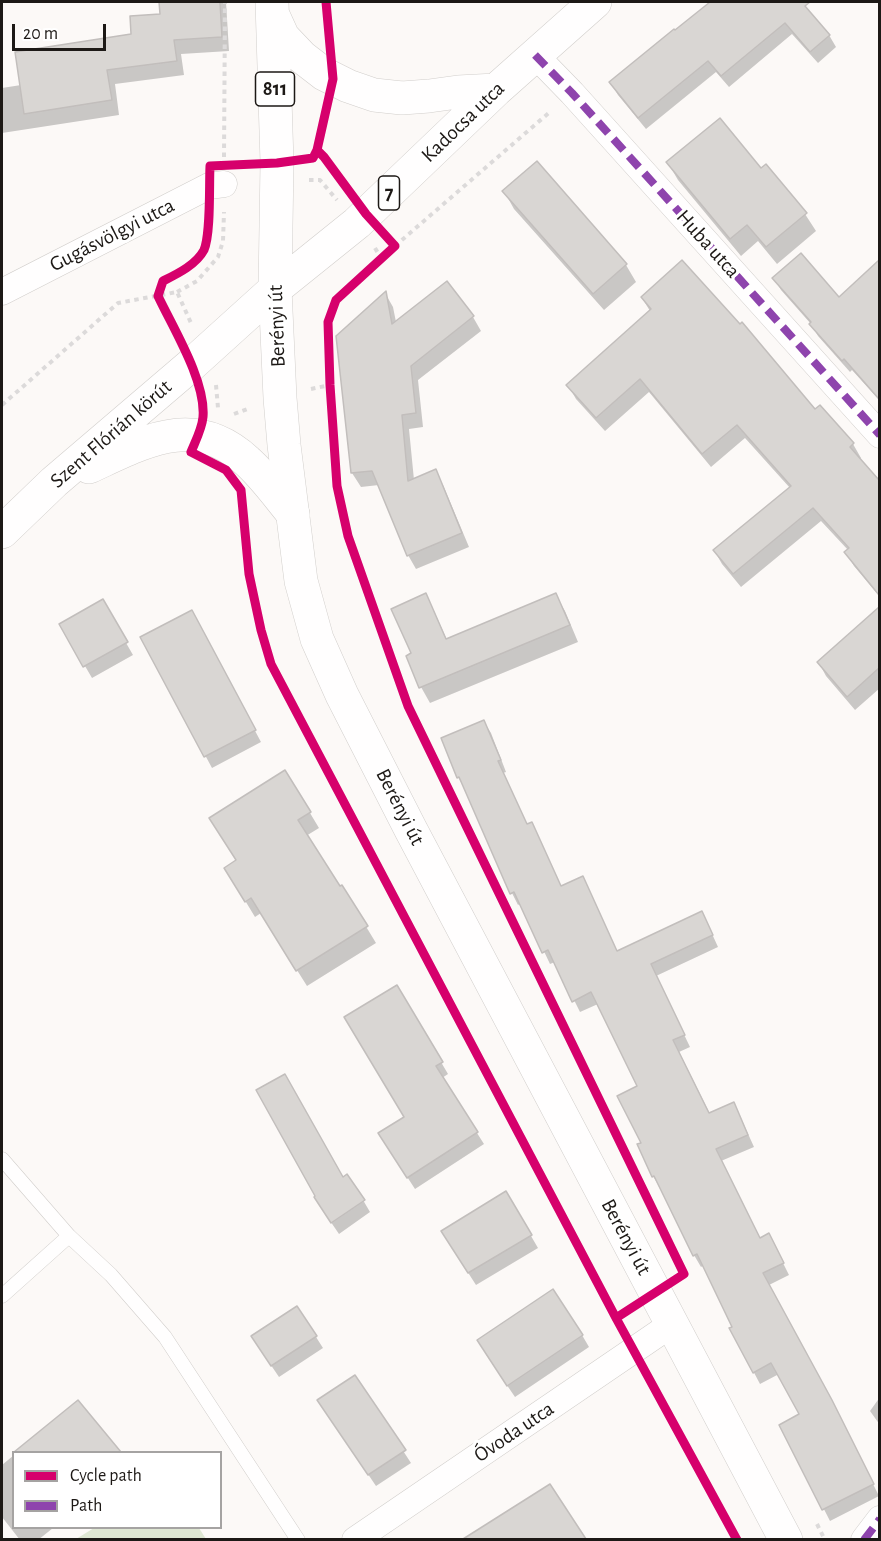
<!DOCTYPE html>
<html>
<head>
<meta charset="utf-8">
<style>
	body { margin:0 }
	#map { position:relative; width:881px; height:1541px; overflow:hidden; background:#fcf9f7; font-family:"Alegreya Sans",sans-serif }
	canvas { display:block }
	.frame { position:absolute; inset:0; border:3px solid #1d1916; pointer-events:none }
	.legend { position:absolute; left:12px; top:1451px; width:210px; height:78px; box-sizing:border-box; background:#fff; border:2px solid #a5a3a2; margin:0; padding:8px 10px; list-style:none; font-size:18px; color:#1d1916 }
	.legend li { display:flex; align-items:center; gap:12px; height:30px }
	.legend b { width:30px; border:2px solid #a5a3a2 }
	.scale { position:absolute; left:12px; top:24px; width:94px; height:27px; box-sizing:border-box; border:3px solid #1d1916; border-top:0; padding-left:8px; font-size:18px; line-height:21px; white-space:nowrap; color:#1d1916; -webkit-text-stroke:4px #fff; paint-order:stroke }
</style>
</head>
<body>
<div id="map">
<canvas width="881" height="1541"></canvas>
<div class="frame"></div>
<ul class="legend">
<li><b style="height:8px;background:#d6006c"></b>Cycle path</li>
<li><b style="height:8px;background:#8e44ad"></b>Path</li>
</ul>
<div class="scale">20 m</div>
</div>
<script>
const g = document.querySelector('canvas').getContext('2d');
g.lineJoin = 'round';
function fill(path, color) { g.fillStyle = color; g.fill(path, 'evenodd'); }
function stroke(path, color, width, dash) { g.strokeStyle = color; g.lineWidth = width; g.lineCap = dash ? 'butt' : 'round'; g.setLineDash(dash || []); g.stroke(path); }
function drawText(font, color, halo, rows, align = 'center') {
  g.font = font + ' "Alegreya Sans",sans-serif'; g.lineWidth = 6; g.setLineDash([]); g.textBaseline = 'middle'; g.strokeStyle = halo; g.fillStyle = color; for (const [text, x, y, turn = 0] of rows) {
    g.save(); g.translate(x, y); g.rotate((+turn || 0) * Math.PI / 180); g.textAlign = isNaN(turn) ? turn : align; if (halo) g.strokeText(text, 0, 0); g.fillText(text, 0, 0); g.restore();
  }
}
const green = new Path2D(`
	M94,1528H199L206,1539H76Z`);
const shadow = new Path2D(`
	M161,2H226L229,51L181,54L184,75L115,84L119,115L2,133V88L21,85L132,35L162,15Z
	M713,2H799L829,35L836,47L818,63L792,34L729,87L716,72L646,129L618,95L611,83Z
	M668,163L761,170L805,214L816,231L777,264L758,241L741,256L678,180Z
	M504,191L626,265L636,282L604,310L514,209Z
	M880,262V401L852,370L850,372L818,336L811,324L781,290L774,278L839,299Z
	M447,283L473,317L481,331L418,380L423,427L409,429L414,480L435,471L443,485L469,547L416,569L408,555L379,485L361,487L352,473L385,293L393,307L396,322Z
	M642,298L815,411L853,444L861,458L859,459L880,482V597L854,566L846,552L848,550L821,521L741,587L722,564L714,550L790,488L745,438L711,467L649,392L605,431L576,399L568,385L650,311Z
	M425,595L434,611L447,640L555,595L565,611L578,642L430,703L421,687L413,654Z
	M102,601L133,655L92,678L61,625Z
	M880,609V688L855,710L826,676L819,663Z
	M198,624L261,742L212,768L142,638Z
	M484,722L491,733L506,772L503,773L527,825L562,888L589,890L618,953L708,925L718,947L656,976L690,1047L679,1052L710,1114L733,1104L740,1116L754,1147L721,1161L760,1239L775,1247L789,1275L769,1285L838,1414L879,1496L830,1521L781,1425L801,1415L779,1374L760,1384L731,1329L734,1327L704,1265L701,1267L694,1255L661,1187L660,1188L653,1176L643,1143L639,1087L598,1004L580,1012L555,962L550,964L521,903L518,905L512,893L465,789L458,777Z
	M310,813L319,828L306,836L339,888L342,887L376,943L307,986L261,913L255,917L235,884L237,861L220,834Z
	M397,987L448,1074L442,1078L484,1144L415,1189L387,1146L405,1117Z
	M342,1179L363,1200L370,1212L339,1234L322,1209Z
	M506,1193L538,1248L476,1285L449,1243Z
	M582,1335L589,1347L515,1397L485,1353Z
	M316,1337L323,1348L279,1377L260,1349Z
	M355,1377L411,1463L376,1486L326,1412Z
	M880,1397V1425L870,1411Z
	M78,1402L119,1452H17Z
	M14,1455V1528H53L38,1540H20L2,1517V1465Z
	M550,1486L584,1540H466Z`);
const building = new Path2D(`
	M159,2H220L222,37L174,40L177,61L107,70L112,100L24,114L15,52L131,34L130,16L160,14Z
	M710,2H810L805,6L830,35L810,52L785,23L721,76L708,61L638,118L609,82L674,29L675,30Z
	M720,118L761,168L766,164L807,213L766,247L747,225L730,239L666,162Z
	M537,161L627,264L593,294L502,191Z
	M801,253L839,297L879,260V399L844,359L842,361L809,324L811,322L772,278Z
	M682,260L740,324L742,322L815,409L820,405L854,443L850,447L879,480V595L844,552L849,548L813,508L733,574L713,550L791,486L737,425L702,454L640,379L596,418L566,385L651,309L641,297Z
	M447,281L474,316L411,366L416,413L402,415L408,481L436,469L462,533L407,556L372,471L351,473L336,336L386,291L392,324Z
	M426,593L446,639L556,593L570,625L419,688L406,656L411,653L391,609Z
	M103,599L128,642L83,667L59,624Z
	M879,607V668L847,697L817,662Z
	M192,610L256,730L204,757L140,637Z
	M484,720L501,760L498,761L527,824L532,822L561,886L583,876L617,951L702,911L713,935L651,964L685,1035L673,1040L709,1113L734,1102L748,1135L716,1149L760,1238L769,1233L784,1263L763,1273L832,1400L874,1484L822,1510L779,1425L799,1414L771,1363L753,1373L729,1328L732,1327L697,1254L693,1256L654,1176L652,1177L637,1144L641,1143L617,1096L637,1086L591,992L572,1002L548,950L542,953L514,892L510,894L459,777L457,778L441,738Z
	M285,770L311,812L298,820L340,886L342,885L368,926L296,971L251,898L245,902L224,868L236,860L209,818Z
	M397,985L443,1062L436,1066L478,1132L407,1178L378,1133L404,1117L344,1017Z
	M285,1074L343,1177L347,1174L365,1200L331,1223L314,1197L315,1196L256,1090Z
	M506,1191L532,1235L468,1273L441,1231Z
	M553,1289L583,1335L507,1386L477,1340Z
	M297,1306L317,1336L271,1366L251,1336Z
	M355,1375L406,1450L368,1475L317,1400Z
	M78,1400L121,1452H14Z
	M550,1484L586,1539H463Z`);
const path = new Path2D(`
	M224,157L225,2
	M309,180H320L337,200
	M395,246L551,111
	M375,248L381,258
	M177,292L197,281L218,257L223,241L224,212
	M216,385L218,408
	M311,389L330,385
	M2,405L118,303L177,292L191,323
	M234,414L250,408
	M817,1524L825,1540`);
const service = new Path2D(`
	M2,1159L69,1236L111,1275L165,1337L298,1540
	M2,1296L69,1236`);
const minor = new Path2D(`
	M535,55L572,93L880,435
	M2,292L209,186L224,184
	M355,1540L672,1324
	M864,1540L880,1519`);
const secondary = new Path2D(`
	M275,289L280,398L284,445L301,581L317,639L342,695L411,830L786,1540`);
const primary = new Path2D(`
	M272,2L277,163L275,289
	M273,15L283,37L302,57L324,74L348,86L374,95L402,98L429,96L458,92L496,90
	M89,467C144,442 194,412 247,461C264,476 278,496 293,514
	M2,532L54,482L191,365L275,289L357,223L496,90L595,2`);
const quiet = new Path2D(`
	M535,55L572,93L880,435
	M864,1540L880,1519`);
const cycleway = new Path2D(`
	M326,2L333,79L317,150L313,158L277,163L210,166C209,186 211,234 204,250C196,265 177,274 163,281L158,296C173,328 206,381 203,417C202,429 195,442 191,452L226,470L241,490L249,574L261,630L271,664L616,1318L737,1540
	M317,150L324,157L366,214L395,246L336,300L328,322L330,385L337,486L348,536L408,706L684,1274L616,1318`);
const shields = [
	[275,89,39],
	[389,193,21]
];
const shieldNames = [
	["811",275,89],
	["7",389,193]
];
const streetNames = [
	["Kadocsa utca",463,122,-44],
	["Gugásvölgyi utca",112,235,-27],
	["Huba utca",708,244,48],
	["Berényi út",277,326,-92],
	["Szent Flórián körút",111,434,-41],
	["Berényi út",400,807,63],
	["Berényi út",626,1237,62],
	["Óvoda utca",514,1432,-34]
];
fill(green, '#dfe7d3');
fill(shadow, '#0003');
fill(building, '#d9d6d3');
stroke(building, '#c2bebc', 1.5);
stroke(service, '#d1cecb', 15);
stroke(minor, '#d1cecb', 27);
stroke(secondary, '#d1cecb', 34);
stroke(primary, '#d1cecb', 34);
stroke(path, '#dcdada', 4, [4.5, 4.5]);
stroke(service, '#fffefe', 14);
stroke(minor, '#fffefe', 26);
stroke(secondary, '#fffefe', 33);
stroke(primary, '#fffefe', 33);
stroke(quiet, '#8e44ad', 8, [15, 8]);
stroke(cycleway, '#d6006c', 9);
for (const [x, y, w] of shields) { const box = new Path2D(); box.roundRect(x - w / 2, y - 17, w, 34, 4.5); g.fillStyle = '#fff'; g.fill(box); stroke(box, '#1d1916', 1.5); }
drawText('bold 20px', '#1d1916', null, shieldNames);
drawText('21px', '#1d1916', '#fff', streetNames);
</script>
</body>
</html>
